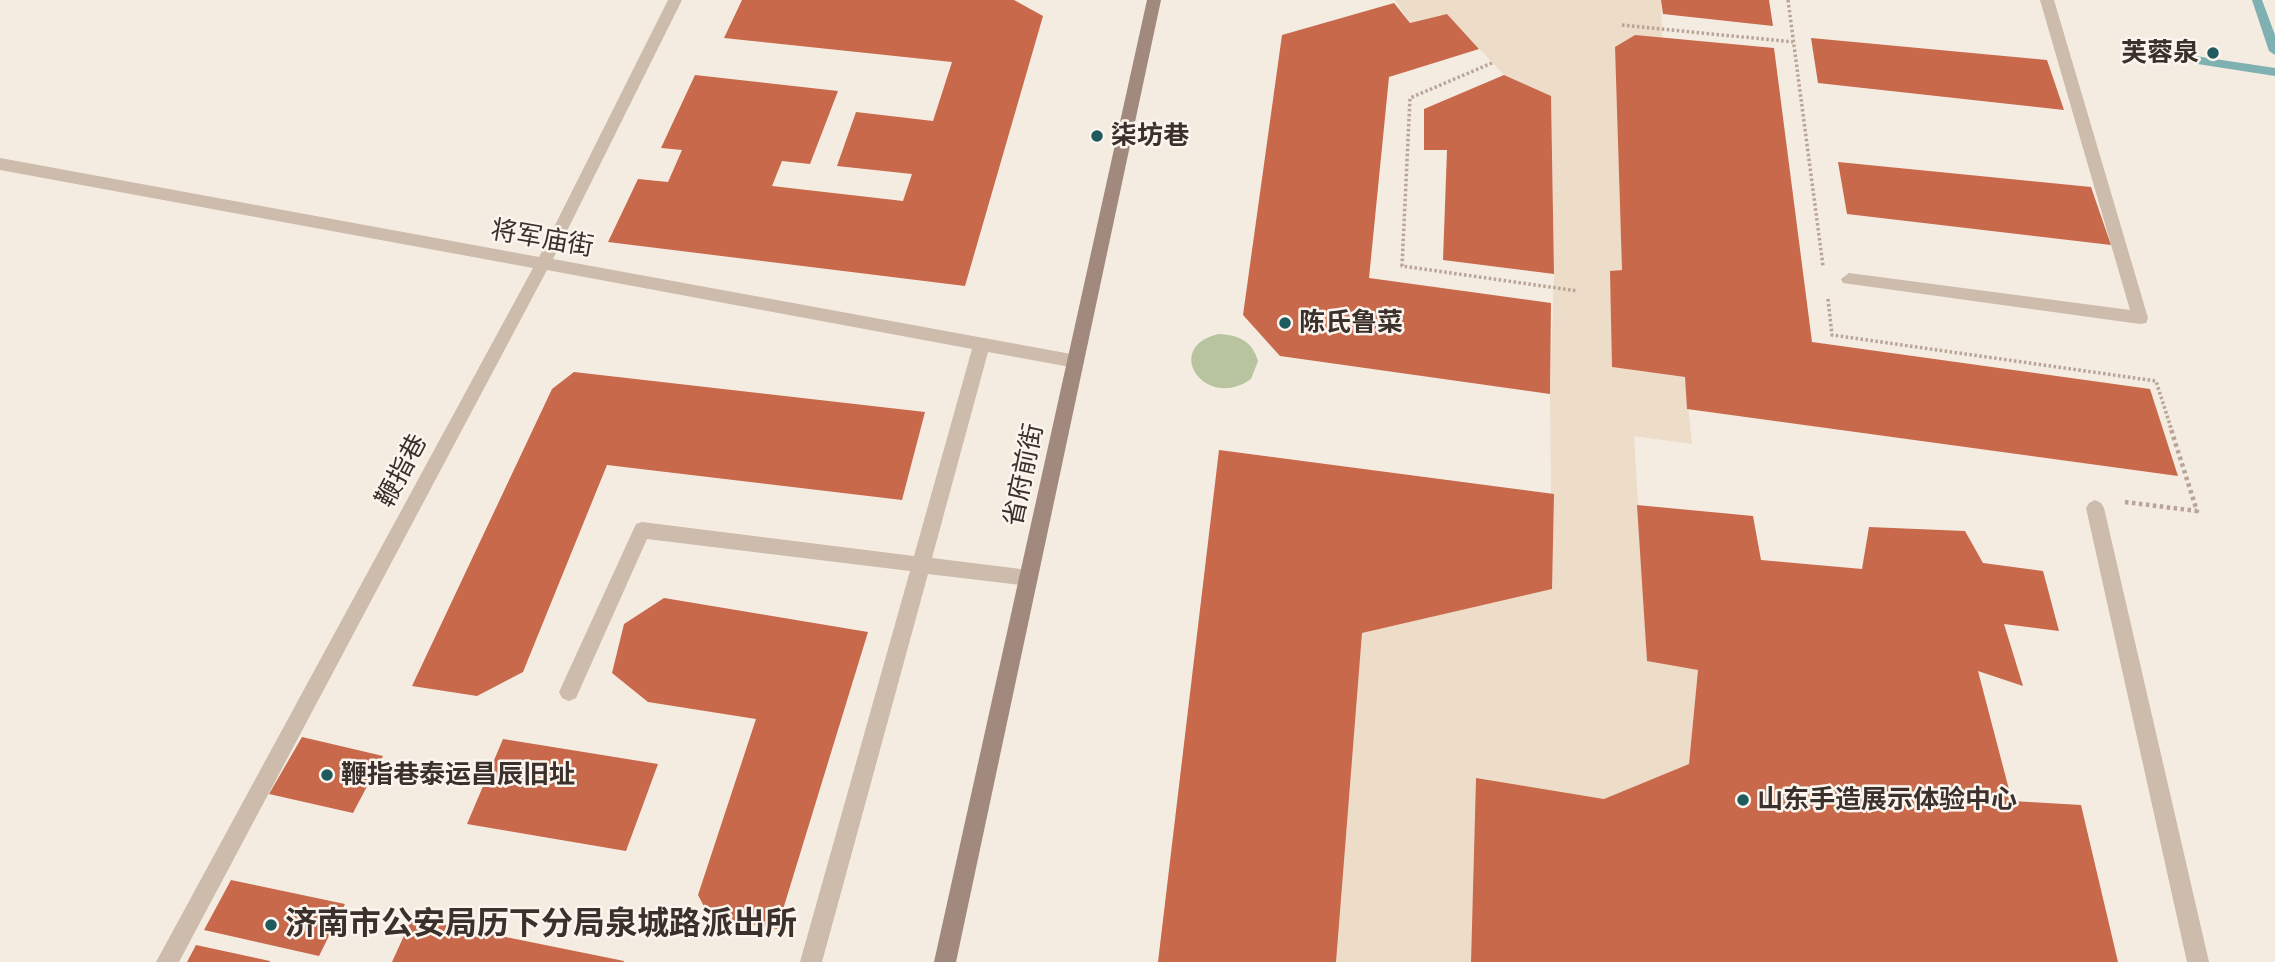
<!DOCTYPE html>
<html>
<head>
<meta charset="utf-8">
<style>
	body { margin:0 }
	canvas { display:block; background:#f4ebe1 }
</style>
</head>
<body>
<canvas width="2275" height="962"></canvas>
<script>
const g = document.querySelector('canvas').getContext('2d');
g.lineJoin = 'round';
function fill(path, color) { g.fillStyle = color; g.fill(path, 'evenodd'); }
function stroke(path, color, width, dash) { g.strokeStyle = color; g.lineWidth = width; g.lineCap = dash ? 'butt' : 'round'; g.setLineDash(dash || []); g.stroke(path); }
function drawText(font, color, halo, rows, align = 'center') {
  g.font = font + ' Cabin,"Noto Sans SC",sans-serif'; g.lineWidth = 5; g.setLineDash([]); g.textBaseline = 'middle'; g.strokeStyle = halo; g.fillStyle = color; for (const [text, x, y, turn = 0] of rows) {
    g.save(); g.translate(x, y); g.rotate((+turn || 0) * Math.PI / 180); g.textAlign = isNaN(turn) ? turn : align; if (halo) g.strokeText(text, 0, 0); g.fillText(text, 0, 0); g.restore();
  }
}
const green = new Path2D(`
	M1219,334C1239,335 1252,341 1258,361L1251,379C1205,412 1161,347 1219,334Z`);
const plaza = new Path2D(`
	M1395,0H1661L1662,38L1635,35L1615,47L1622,270L1611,271L1612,367L1685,377L1692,444L1634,436L1647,660L1698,670L1689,764L1604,799L1476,778L1471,962H1335L1362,633L1552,588L1550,394L1554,274L1551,97L1504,75L1447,14L1410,23Z`);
const stream = new Path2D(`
	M2252,0H2262L2275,35V55L2269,51Z
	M2195,56L2275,68V76L2191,63L2189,60Z`);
const building = new Path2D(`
	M742,0H1014L1043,16L965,286L608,242L638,179L668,182L682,150L661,148L695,75L838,91L810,164L782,161L772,186L903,201L912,174L837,166L856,112L933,121L952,62L724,38Z
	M1661,0H1769L1773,26L1663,14Z
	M1394,3L1410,23L1447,14L1479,49L1389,77L1369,278L1551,303L1550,394L1280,356L1243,315L1282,35Z
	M1635,35L1774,48L1812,342L2150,389L2178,476L1687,409L1685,377L1612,367L1610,271L1622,270L1615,47Z
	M1811,38L2047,60L2064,110L1818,83Z
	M1504,75L1551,96L1554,274L1443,260L1447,150H1424V109Z
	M1838,162L2091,187L2111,245L1847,214Z
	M574,372L925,412L902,500L607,465L523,672L477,696L412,686L552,389Z
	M1219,450L1554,494L1552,589L1362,633L1336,962H1158Z
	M1637,505L1753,516L1761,560L1862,569L1869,527L1965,531L1983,563L2043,571L2059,631L2004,624L2023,686L1978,671L2012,801L2081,805L2118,962H1471L1476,778L1604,799L1689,764L1698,670L1647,661Z
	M664,598L868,632L777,929L709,916L698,895L756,719L648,702L612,673L624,624Z
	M302,737L383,756L353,813L269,794Z
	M503,739L658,764L626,851L467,824Z
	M231,880L345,904L319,956L204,930Z
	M412,918L624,961V962H392Z
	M196,945L270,961V962H187Z`);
const pathFar1 = new Path2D(`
	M1788,0L1823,266
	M1622,25L1793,42
	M1492,63L1410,98L1402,266L1578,291
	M1828,299L1832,335L2156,381L2171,428`);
const path = new Path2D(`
	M2125,502L2197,511L2170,426`);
const street = new Path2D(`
	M668,0H682L553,259L1082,356L1084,361L1082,366L1076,368L988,352L932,558L1029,570L1035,572L1038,578L1035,584L1029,586L928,574L822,962H800L910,571L647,539L576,698L569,701L562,698L559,692L636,524L642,522L914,556L972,349L547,270L179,962H156L533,268L0,170V158L539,257Z
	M2040,0H2054L2148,318L2146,323L2140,324L1843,283L1841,279L1849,273L2130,310Z
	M2095,500L2101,503L2104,508L2209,962H2187L2086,508L2089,503Z`);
const secondary = new Path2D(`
	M1147,0H1161L956,962H934Z`);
const markers = [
	[2213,53,7,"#1f5a5e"],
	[1097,136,7,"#1f5a5e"],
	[1285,323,7,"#1f5a5e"],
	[327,775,7,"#1f5a5e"],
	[1743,800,7,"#1f5a5e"],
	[271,925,7,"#1f5a5e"]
];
const poiNames = [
	["芙蓉泉",2199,53,"right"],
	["柒坊巷",1111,136],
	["陈氏鲁菜",1299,323],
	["鞭指巷泰运昌辰旧址",341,775],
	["山东手造展示体验中心",1757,800]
];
const streetNames = [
	["将军庙街",542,239,10],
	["鞭指巷",402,471,-62],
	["省府前街",1024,475,-78]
];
const nearPoinames = [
	["济南市公安局历下分局泉城路派出所",285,925]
];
fill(green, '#b8c4a0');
fill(plaza, '#ecdcc8');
fill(stream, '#7fb0b2');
fill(building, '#c8694b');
stroke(pathFar1, '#b9a596', 3.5, [2.5, 2.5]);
stroke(path, '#b9a596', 4.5, [3.5, 3.5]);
fill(street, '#cdbbac');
fill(secondary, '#a18a7d');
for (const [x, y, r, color] of markers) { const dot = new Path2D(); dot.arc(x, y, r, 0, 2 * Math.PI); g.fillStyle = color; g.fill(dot); stroke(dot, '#fbf5ee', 2.5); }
drawText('bold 26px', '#3b302b', '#fbf5ee', poiNames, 'left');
drawText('26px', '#3b302b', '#fbf5ee', streetNames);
drawText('bold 32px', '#3b302b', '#fbf5ee', nearPoinames, 'left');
</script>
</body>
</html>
